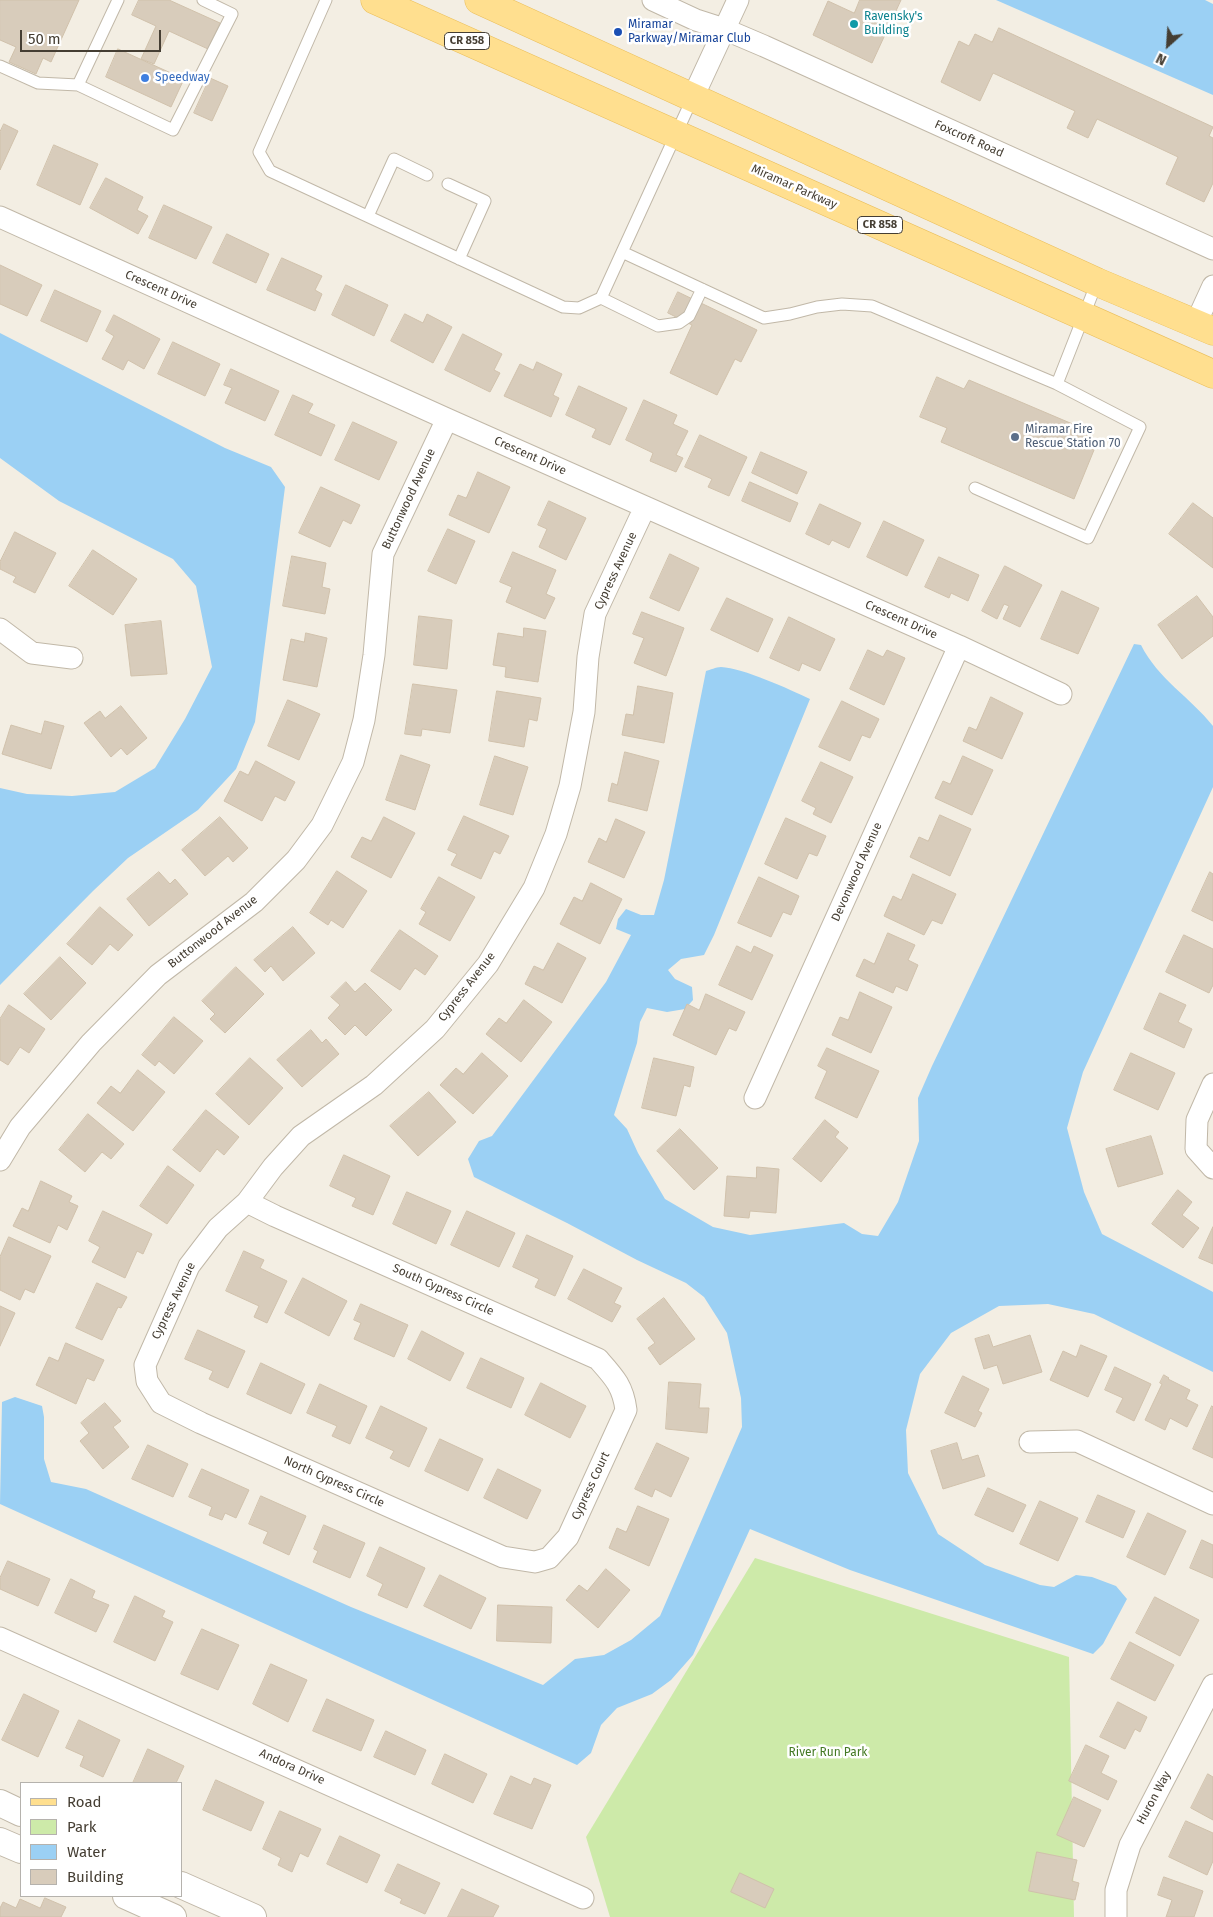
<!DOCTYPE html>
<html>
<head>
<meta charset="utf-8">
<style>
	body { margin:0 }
	#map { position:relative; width:1213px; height:1917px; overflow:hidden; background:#f3eee3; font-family:"Fira Sans",sans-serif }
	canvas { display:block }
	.legend { position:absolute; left:20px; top:1782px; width:162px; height:115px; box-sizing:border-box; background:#fff; border:1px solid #b5b2ad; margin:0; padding:6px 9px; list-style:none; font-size:15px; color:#453e33 }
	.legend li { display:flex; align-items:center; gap:10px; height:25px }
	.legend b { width:25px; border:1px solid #b5b2ad }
	.north { position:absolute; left:1143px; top:20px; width:50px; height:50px; -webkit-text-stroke:4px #fff; paint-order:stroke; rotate:206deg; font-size:14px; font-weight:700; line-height:20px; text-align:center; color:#453e33 }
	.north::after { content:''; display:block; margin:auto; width:18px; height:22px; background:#453e33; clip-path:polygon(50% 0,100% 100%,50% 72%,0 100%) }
	.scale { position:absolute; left:20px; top:30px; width:141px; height:22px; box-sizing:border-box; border:2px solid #453e33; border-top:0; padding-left:6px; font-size:15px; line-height:18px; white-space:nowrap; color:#453e33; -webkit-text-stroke:4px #fff; paint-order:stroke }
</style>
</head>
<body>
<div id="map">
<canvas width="1213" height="1917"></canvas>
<ul class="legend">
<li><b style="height:6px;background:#ffdf8f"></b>Road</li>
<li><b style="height:14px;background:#cdeaa9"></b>Park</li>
<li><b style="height:14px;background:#9bd0f4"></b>Water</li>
<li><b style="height:14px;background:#d8ccbb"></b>Building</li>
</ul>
<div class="north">N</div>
<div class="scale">50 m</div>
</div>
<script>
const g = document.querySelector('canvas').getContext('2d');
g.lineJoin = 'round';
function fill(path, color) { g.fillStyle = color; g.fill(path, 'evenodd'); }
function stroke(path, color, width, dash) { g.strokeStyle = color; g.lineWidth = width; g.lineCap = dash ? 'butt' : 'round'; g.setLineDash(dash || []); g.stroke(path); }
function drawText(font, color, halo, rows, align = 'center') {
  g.font = font + ' "Fira Sans",sans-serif'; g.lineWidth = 5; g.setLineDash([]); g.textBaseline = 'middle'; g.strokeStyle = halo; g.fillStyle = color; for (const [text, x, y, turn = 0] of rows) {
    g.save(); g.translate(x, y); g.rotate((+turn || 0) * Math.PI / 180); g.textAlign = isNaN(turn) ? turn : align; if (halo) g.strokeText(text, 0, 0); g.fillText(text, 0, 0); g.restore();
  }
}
const green = new Path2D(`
	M755,1558L1069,1657L1074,1917H610L586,1837Z`);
const water = new Path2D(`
	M996,0H1205L1213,4V95Z
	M0,333L225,448L271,467L285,487L255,722L236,769L198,810L128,858L93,891L0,985V788L27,794L72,796L115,792L155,768L185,719L212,667L196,586L173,559L59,501L0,458Z
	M1134,644L1141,645C1158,679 1190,697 1213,726V787L1083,1072L1067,1128L1084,1192L1102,1234L1213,1292V1372L1094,1314L1048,1304L999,1306L951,1333L920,1374L906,1430L908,1473L938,1534L985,1565L1040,1585L1054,1587L1076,1575L1092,1577L1116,1586L1127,1599L1103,1644L1093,1654L850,1570L750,1529L693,1655L671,1680L652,1694L617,1708L601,1725L591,1753L577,1765L0,1504L2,1402L15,1397L42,1406L44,1417V1459L51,1482L86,1489L351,1607L543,1685L575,1659L604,1655L631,1640L660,1616L742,1427L741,1398L727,1333L704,1297L686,1283L637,1260L567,1223L474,1177L468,1159L479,1141L492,1136L606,982L631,935L616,929L618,919L626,909L641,915H654L664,880L706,671C710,670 716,667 721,667C743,668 789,689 810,699L714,935L704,955L681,959L668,970L675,979L692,987L693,1000L685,1009L667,1012L647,1008L640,1022L637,1043L614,1115L627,1129L638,1153L665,1199L713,1227L750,1235L844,1223L862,1234L878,1236L898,1202L919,1141L918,1098L932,1066Z`);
const building = new Path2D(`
	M0,0H79L51,62L43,58L36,74L9,62L16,47L0,40Z
	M139,0H169L220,23L208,49L169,31L154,64L141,59L156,26L132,15Z
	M860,0H901L872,63L813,35L828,1L854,13Z
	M999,28L1213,127L1209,136L1213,138V183L1204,202L1166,184L1178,157L1097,119L1088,138L1067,128L1075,111L993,73L980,101L941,82L959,41L969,46L975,34L992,42Z
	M118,49L184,79L171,107L106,77Z
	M210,78L228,86L212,121L194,113Z
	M4,124L18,131L0,170V132Z
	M54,145L98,164L80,205L37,185Z
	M106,178L143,197L137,210L148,216L138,234L90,208Z
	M164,205L212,227L196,259L149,238Z
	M227,234L269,254L256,283L213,263Z
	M282,258L322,276L315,290L322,294L315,311L267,290Z
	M0,265L42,285L27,316L0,304Z
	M346,285L388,305L374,336L332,315Z
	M55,290L101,311L87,342L41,321Z
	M678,292L757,330L741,362L735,359L717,395L670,373L692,325L668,313Z
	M405,314L423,323L427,314L452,327L433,363L391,341Z
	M114,315L160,339L144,369L128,360L123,370L102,359L114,336L106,331Z
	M463,334L502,354L494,370L500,373L490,392L445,370Z
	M173,342L220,364L205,396L158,374Z
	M537,362L562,374L553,395L559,398L551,417L504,396L520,364L533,370Z
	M231,369L279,391L265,421L225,403L232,388L224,385Z
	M937,377L964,389L969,380L1089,431L1083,445L1094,450L1074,499L941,442L947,428L920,417Z
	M579,386L627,408L610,445L592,437L596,429L566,415Z
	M293,395L313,404L308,413L335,425L321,456L275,435Z
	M644,400L677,415L673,424L688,431L676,455L683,458L676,472L650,461L653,453L626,440Z
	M353,422L397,442L379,480L335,460Z
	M700,435L747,457L729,496L708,487L712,479L685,467Z
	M761,452L807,472L797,494L752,473Z
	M478,472L510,487L489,533L449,515L458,495L466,498Z
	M750,482L798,503L790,522L742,501Z
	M321,487L360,505L351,524L343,520L330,547L299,533Z
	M549,501L586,518L566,560L539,547L547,529L538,525Z
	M1193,503L1213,518V568L1169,534Z
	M820,504L861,523L849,548L832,540L829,545L806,534Z
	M884,521L924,540L907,576L867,557Z
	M448,529L475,541L456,584L428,571Z
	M15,532L56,553L35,593L13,582L16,577L0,569V562Z
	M93,550L137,579L113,615L69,586Z
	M513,552L556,570L546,594L555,598L545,619L506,602L512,587L500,582Z
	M670,554L699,568L679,611L650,598Z
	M292,556L326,563L322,587L330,589L325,614L283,606Z
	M939,557L979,575L968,601L951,593L949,598L925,587Z
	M1005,566L1042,585L1020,627L1003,619L1009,606L1004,604L997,619L982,611Z
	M1062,591L1099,608L1078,654L1041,639Z
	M1197,596L1213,617V636L1182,659L1158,625Z
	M727,598L773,619L758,652L711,630Z
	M642,612L684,628L666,676L634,663L644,638L633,634Z
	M419,616L452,620L447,669L414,665Z
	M789,617L835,639L820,671L802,663L799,671L770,658Z
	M161,621L167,674L131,676L125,625Z
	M524,628L546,631L538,682L505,677L506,667L493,665L498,633L523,637Z
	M306,633L327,638L317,687L283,680L291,639L304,642Z
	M868,650L883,657L887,650L905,658L884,705L850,689Z
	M413,684L457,690L450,733L422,729L421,736L405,734Z
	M638,686L673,693L664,743L622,735L626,714L633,715Z
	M497,691L541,698L537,721L529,719L524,747L489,741Z
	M991,697L1023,713L1002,759L963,741L969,727L976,730Z
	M288,700L320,714L299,760L268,746Z
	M842,701L879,719L870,738L862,735L850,761L819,747Z
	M121,706L147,738L127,755L121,748L111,757L84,723L100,711L105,718Z
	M45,721L64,726L51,769L2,754L11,725L41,734Z
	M625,752L659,761L647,811L608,801L612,783L617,785Z
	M401,755L430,765L415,810L386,800Z
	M495,756L528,767L513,815L480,805Z
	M963,756L993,770L972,815L935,798L943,781L950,784Z
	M256,761L295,782L285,801L275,796L262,821L224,801L240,771L248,775Z
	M821,762L853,777L831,823L813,814L816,808L802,801Z
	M940,815L971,829L950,876L910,857L919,837L928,841Z
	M464,816L509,836L500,854L494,851L481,879L451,865L457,854L448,850Z
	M220,817L248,848L233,862L228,856L205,876L182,850Z
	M384,817L415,833L391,878L351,857L362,837L371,841Z
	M786,818L826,836L817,856L809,853L797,879L765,864Z
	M616,819L645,832L624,878L588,862L599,838L606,842Z
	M337,871L367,891L343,928L331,920L328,925L310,913Z
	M159,872L170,884L175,879L188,894L149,926L127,899Z
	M1210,872L1213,874V921L1192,911Z
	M913,874L956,894L942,924L932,920L924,935L884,916L893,896L901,900Z
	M439,877L475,897L450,941L419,924L426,912L421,909Z
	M759,877L799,896L791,915L783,912L771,937L738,923Z
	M591,883L622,899L600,944L560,924L574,897L582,901Z
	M100,907L133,935L118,951L110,944L92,965L67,944Z
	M293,927L315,953L283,981L271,966L265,972L254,960Z
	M400,930L438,956L425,975L415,968L400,990L371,971Z
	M888,933L915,945L908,960L918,965L907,991L896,986L893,993L856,976L864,959L874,964Z
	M1184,935L1213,949V985L1209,993L1166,972Z
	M558,943L586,958L562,1003L525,984L534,966L543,970Z
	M737,946L751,953L754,946L773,955L752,1000L719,985Z
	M60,957L86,983L51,1020L24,994Z
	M236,967L264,994L225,1033L210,1019L215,1014L202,1001Z
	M346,982L355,992L365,983L392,1010L366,1036L355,1025L345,1035L328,1018L340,1005L331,997Z
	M860,992L892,1007L871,1053L832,1035L840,1017L848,1020Z
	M1160,993L1186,1005L1178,1022L1192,1029L1184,1048L1144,1029Z
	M706,994L745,1012L736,1031L729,1028L716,1055L673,1035L687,1004L699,1010Z
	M524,1000L552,1022L521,1062L486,1034L499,1018L506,1023Z
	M9,1005L45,1029L29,1053L20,1047L8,1065L0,1060V1019Z
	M174,1017L203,1041L174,1074L159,1061L155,1066L142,1055Z
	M311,1030L322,1043L326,1039L339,1054L302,1087L277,1060Z
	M827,1048L879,1071L857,1118L815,1098L827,1071L818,1066Z
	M482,1053L508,1076L473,1114L440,1085L456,1068L463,1074Z
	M1131,1053L1175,1073L1158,1110L1114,1090Z
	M250,1058L283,1088L249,1125L216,1094Z
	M654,1058L694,1067L690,1087L684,1085L676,1116L642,1108Z
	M138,1070L165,1092L133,1131L97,1103L111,1086L120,1093Z
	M429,1092L456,1122L418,1156L390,1126Z
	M206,1110L239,1137L224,1155L217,1149L200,1172L173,1150Z
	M88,1114L124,1144L111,1159L102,1152L85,1172L59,1150Z
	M825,1120L839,1132L835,1137L848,1148L821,1182L793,1159Z
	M680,1129L718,1168L694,1190L657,1151Z
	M1151,1136L1163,1174L1118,1187L1106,1149Z
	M344,1155L390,1176L373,1215L352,1206L356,1198L330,1186Z
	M168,1166L194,1185L167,1224L140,1206Z
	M757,1167L779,1169L776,1213L750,1211L749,1218L724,1216L727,1176L756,1178Z
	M41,1181L72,1196L69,1202L78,1206L67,1230L58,1225L50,1243L13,1226L22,1208L28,1211Z
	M1178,1190L1192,1202L1182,1215L1199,1228L1183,1248L1152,1224Z
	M407,1192L451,1211L436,1244L393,1224Z
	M103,1211L152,1234L143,1254L137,1251L125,1278L92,1262L100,1247L89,1241Z
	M467,1211L515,1233L499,1267L451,1245Z
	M1213,1227V1264L1199,1258Z
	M527,1235L573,1256L555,1296L535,1287L539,1279L513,1267Z
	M9,1237L51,1256L34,1293L25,1289L20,1300L0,1290V1257Z
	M244,1251L264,1260L260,1268L287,1281L267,1323L254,1317L259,1306L226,1291Z
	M584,1269L622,1288L614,1303L621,1306L612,1322L568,1299Z
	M303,1278L347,1301L329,1336L285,1313Z
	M97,1283L127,1297L121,1308L118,1307L102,1340L76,1328Z
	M664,1298L695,1339L660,1365L648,1348L655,1343L637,1319Z
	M361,1304L408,1325L394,1357L354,1339L361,1323L354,1320Z
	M0,1306L15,1313L0,1346Z
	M198,1330L245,1351L228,1388L209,1379L213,1371L185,1359Z
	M422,1331L464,1353L450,1381L408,1359Z
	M989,1335L993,1347L1030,1335L1042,1372L1003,1384L997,1365L984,1369L975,1339Z
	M66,1343L104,1360L94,1381L87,1378L76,1404L36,1385L49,1357L58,1361Z
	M1081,1345L1107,1356L1088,1397L1050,1380L1063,1351L1076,1357Z
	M481,1358L524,1378L511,1408L467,1388Z
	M261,1363L305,1384L291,1414L247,1394Z
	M1115,1367L1151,1384L1134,1421L1116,1412L1123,1398L1105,1390Z
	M1164,1375L1169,1378L1168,1379L1190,1390L1186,1399L1198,1405L1187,1427L1170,1418L1165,1430L1145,1420L1162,1384L1160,1383Z
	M963,1376L989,1389L978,1411L982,1413L975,1427L945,1413Z
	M669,1382L701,1384L699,1408H709L707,1433L666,1429Z
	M541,1383L586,1406L570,1438L525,1415Z
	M320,1384L367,1406L350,1444L332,1436L337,1426L307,1413Z
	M105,1403L121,1421L113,1427L129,1447L103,1469L80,1441L89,1433L81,1423Z
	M381,1406L427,1428L409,1467L390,1458L394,1451L366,1438Z
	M1212,1406L1213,1407V1458L1193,1449Z
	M440,1439L483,1459L468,1491L425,1471Z
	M657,1443L689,1458L671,1497L655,1489L652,1497L635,1489Z
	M957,1443L962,1460L978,1455L985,1476L943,1489L931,1451Z
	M148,1445L188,1464L173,1497L132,1479Z
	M202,1469L249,1490L236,1518L225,1513L222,1520L209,1515L212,1507L189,1497Z
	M498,1469L541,1490L527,1519L484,1498Z
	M988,1488L1026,1505L1013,1532L975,1515Z
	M1098,1495L1135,1511L1123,1538L1086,1522Z
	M261,1496L306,1516L289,1555L263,1543L268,1532L249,1524Z
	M1040,1501L1078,1518L1058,1561L1020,1544Z
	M638,1506L669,1519L649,1566L609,1548L617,1528L626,1532Z
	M1148,1513L1186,1531L1165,1575L1127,1557Z
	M324,1525L365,1543L350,1578L313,1562L318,1551L314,1549Z
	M1202,1540L1213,1545V1578L1190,1568Z
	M380,1547L425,1568L407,1608L378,1595L383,1584L367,1576Z
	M8,1561L50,1579L38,1606L0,1589V1578Z
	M606,1569L630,1590L598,1628L566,1600L579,1585L587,1591Z
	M440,1575L486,1598L471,1629L424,1606Z
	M71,1579L95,1591L92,1598L109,1605L96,1632L55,1613Z
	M135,1596L165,1611L162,1617L173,1622L155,1661L114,1642Z
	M1155,1597L1199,1620L1180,1656L1136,1633Z
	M498,1605L552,1607L551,1643L497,1641Z
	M202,1629L239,1645L218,1690L181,1674Z
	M1130,1642L1174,1665L1155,1701L1111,1679Z
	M271,1664L307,1680L288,1722L253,1704Z
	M24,1694L59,1711L38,1757L2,1740Z
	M327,1699L374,1720L361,1751L313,1731Z
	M1118,1702L1147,1717L1140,1732L1135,1729L1125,1749L1100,1737Z
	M79,1720L120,1740L103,1777L80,1766L84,1756L66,1748Z
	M386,1731L426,1750L415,1775L374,1757Z
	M1086,1745L1109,1756L1101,1773L1117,1781L1108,1800L1069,1781Z
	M148,1749L184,1766L176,1783H133Z
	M445,1754L487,1774L473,1803L432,1784Z
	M1208,1774L1213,1777V1820L1191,1808Z
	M511,1776L531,1785L534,1778L551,1785L532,1829L494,1814Z
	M216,1780L264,1802L251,1831L203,1810Z
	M1074,1797L1101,1810L1084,1847L1057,1835Z
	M280,1811L321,1829L308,1857L300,1853L292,1872L278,1865L281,1858L263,1849Z
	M1186,1821L1213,1833V1861L1207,1875L1169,1857Z
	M340,1836L380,1855L367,1883L327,1864Z
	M1037,1852L1077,1860L1072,1881L1079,1883L1075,1900L1029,1891Z
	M398,1864L440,1883L425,1914L400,1903L402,1899L385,1891Z
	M740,1873L774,1889L765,1908L731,1892Z
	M1164,1877L1203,1891L1194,1917H1166L1172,1900L1158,1895Z
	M462,1889L499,1906L493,1917H448Z
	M45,1898L66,1907L61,1917H0V1908L3,1902L16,1908L20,1899L40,1908Z`);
const service = new Path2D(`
	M326,0L259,152L270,171L563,307L579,308L601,298
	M0,66L38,83L78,85L118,0
	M78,85L173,130L232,14L203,0
	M693,97L601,298L658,326L679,323L689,316L702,289
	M448,184L485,201L459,259
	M368,216L394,159L427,175
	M622,252L764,318L790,314L817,307L842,304L872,306L1057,384L1097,282
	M975,488L1088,538L1140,427L1057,384`);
const minor = new Path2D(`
	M653,0L696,20L724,29L764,46L1213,249
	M693,97L738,0
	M0,217L447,419L959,646L1061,694
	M1196,323L1213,286
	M0,629L32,653L72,658
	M1213,1084L1197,1120L1196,1149L1213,1168
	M755,1098L959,646
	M0,1160L20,1127L91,1043L158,975L254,902L296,860L322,825L353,762L364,720L374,655L383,554L447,419
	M247,1202L275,1216L598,1359C614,1377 623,1386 626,1410L568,1537L549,1558L535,1562L503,1557L201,1423L161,1403L147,1381L145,1365L189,1266L218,1228L247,1202L273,1167L301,1136L374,1085L435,1029L488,964L534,888L556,834L570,786L584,712L588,657L595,614L645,507
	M1030,1442L1077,1441L1213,1504
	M0,1638L583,1898
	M1116,1917V1890L1130,1845L1213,1685`);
const tertiary = new Path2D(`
	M0,1803L21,1813
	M0,1841L21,1850
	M181,1885L253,1917
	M126,1896L173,1917`);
const primary = new Path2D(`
	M375,0L1213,374
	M479,0L1097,282L1213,331`);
const markers = [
	[854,24,5,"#0f9aa8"],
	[618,32,5,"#1a4fb4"],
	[145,78,5,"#3f7fe0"],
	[1015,437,5,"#5c6f8a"]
];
const shields = [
	[467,41,45],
	[880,225,45]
];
const shieldNames = [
	["CR 858",467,41],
	["CR 858",880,225]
];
const cultureNames = [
	["Ravensky's",864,17],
	["Building",864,31]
];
const transitNames = [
	["Miramar",628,25],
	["Parkway/Miramar Club",628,39]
];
const shopNames = [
	["Speedway",155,78]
];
const streetNames = [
	["Foxcroft Road",969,139,24],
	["Miramar Parkway",794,187,24],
	["Crescent Drive",161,290,24],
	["Crescent Drive",530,456,24],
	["Buttonwood Avenue",409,499,-65],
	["Cypress Avenue",616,571,-65],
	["Crescent Drive",901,620,24],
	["Devonwood Avenue",857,872,-66],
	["Buttonwood Avenue",213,932,-38],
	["Cypress Avenue",467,987,-52],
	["South Cypress Circle",443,1290,24],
	["Cypress Avenue",174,1301,-64],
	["North Cypress Circle",334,1482,24],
	["Cypress Court",591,1486,-65],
	["Andora Drive",292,1767,24],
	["Huron Way",1154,1798,-62]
];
const serviceNames = [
	["Miramar Fire",1025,430],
	["Rescue Station 70",1025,444]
];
const parkNames = [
	["River Run Park",828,1753]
];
fill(green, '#cdeaa9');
fill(water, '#9bd0f4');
fill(building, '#d8ccbb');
stroke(building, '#d0c1ab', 1);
stroke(service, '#c1b8a8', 13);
stroke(minor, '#c1b8a8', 23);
stroke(tertiary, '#c1b8a8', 28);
stroke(primary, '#eabe5a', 29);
stroke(service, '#fff', 11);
stroke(minor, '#fff', 21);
stroke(tertiary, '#fff', 26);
stroke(primary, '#ffdf8f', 28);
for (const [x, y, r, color] of markers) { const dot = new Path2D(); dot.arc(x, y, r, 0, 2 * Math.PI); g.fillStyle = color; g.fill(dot); stroke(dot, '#fff', 2); }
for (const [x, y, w] of shields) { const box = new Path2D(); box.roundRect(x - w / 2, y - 8.5, w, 17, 4); g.fillStyle = '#fff'; g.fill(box); stroke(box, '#453e33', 1); }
drawText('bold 11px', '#453e33', null, shieldNames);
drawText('12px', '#0d838f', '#fff', cultureNames, 'left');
drawText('12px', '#164399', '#fff', transitNames, 'left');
drawText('12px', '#366cbe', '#fff', shopNames, 'left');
drawText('12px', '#453e33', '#fff', streetNames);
drawText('12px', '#4e5e75', '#fff', serviceNames, 'left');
drawText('12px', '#447924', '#fff', parkNames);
</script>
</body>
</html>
